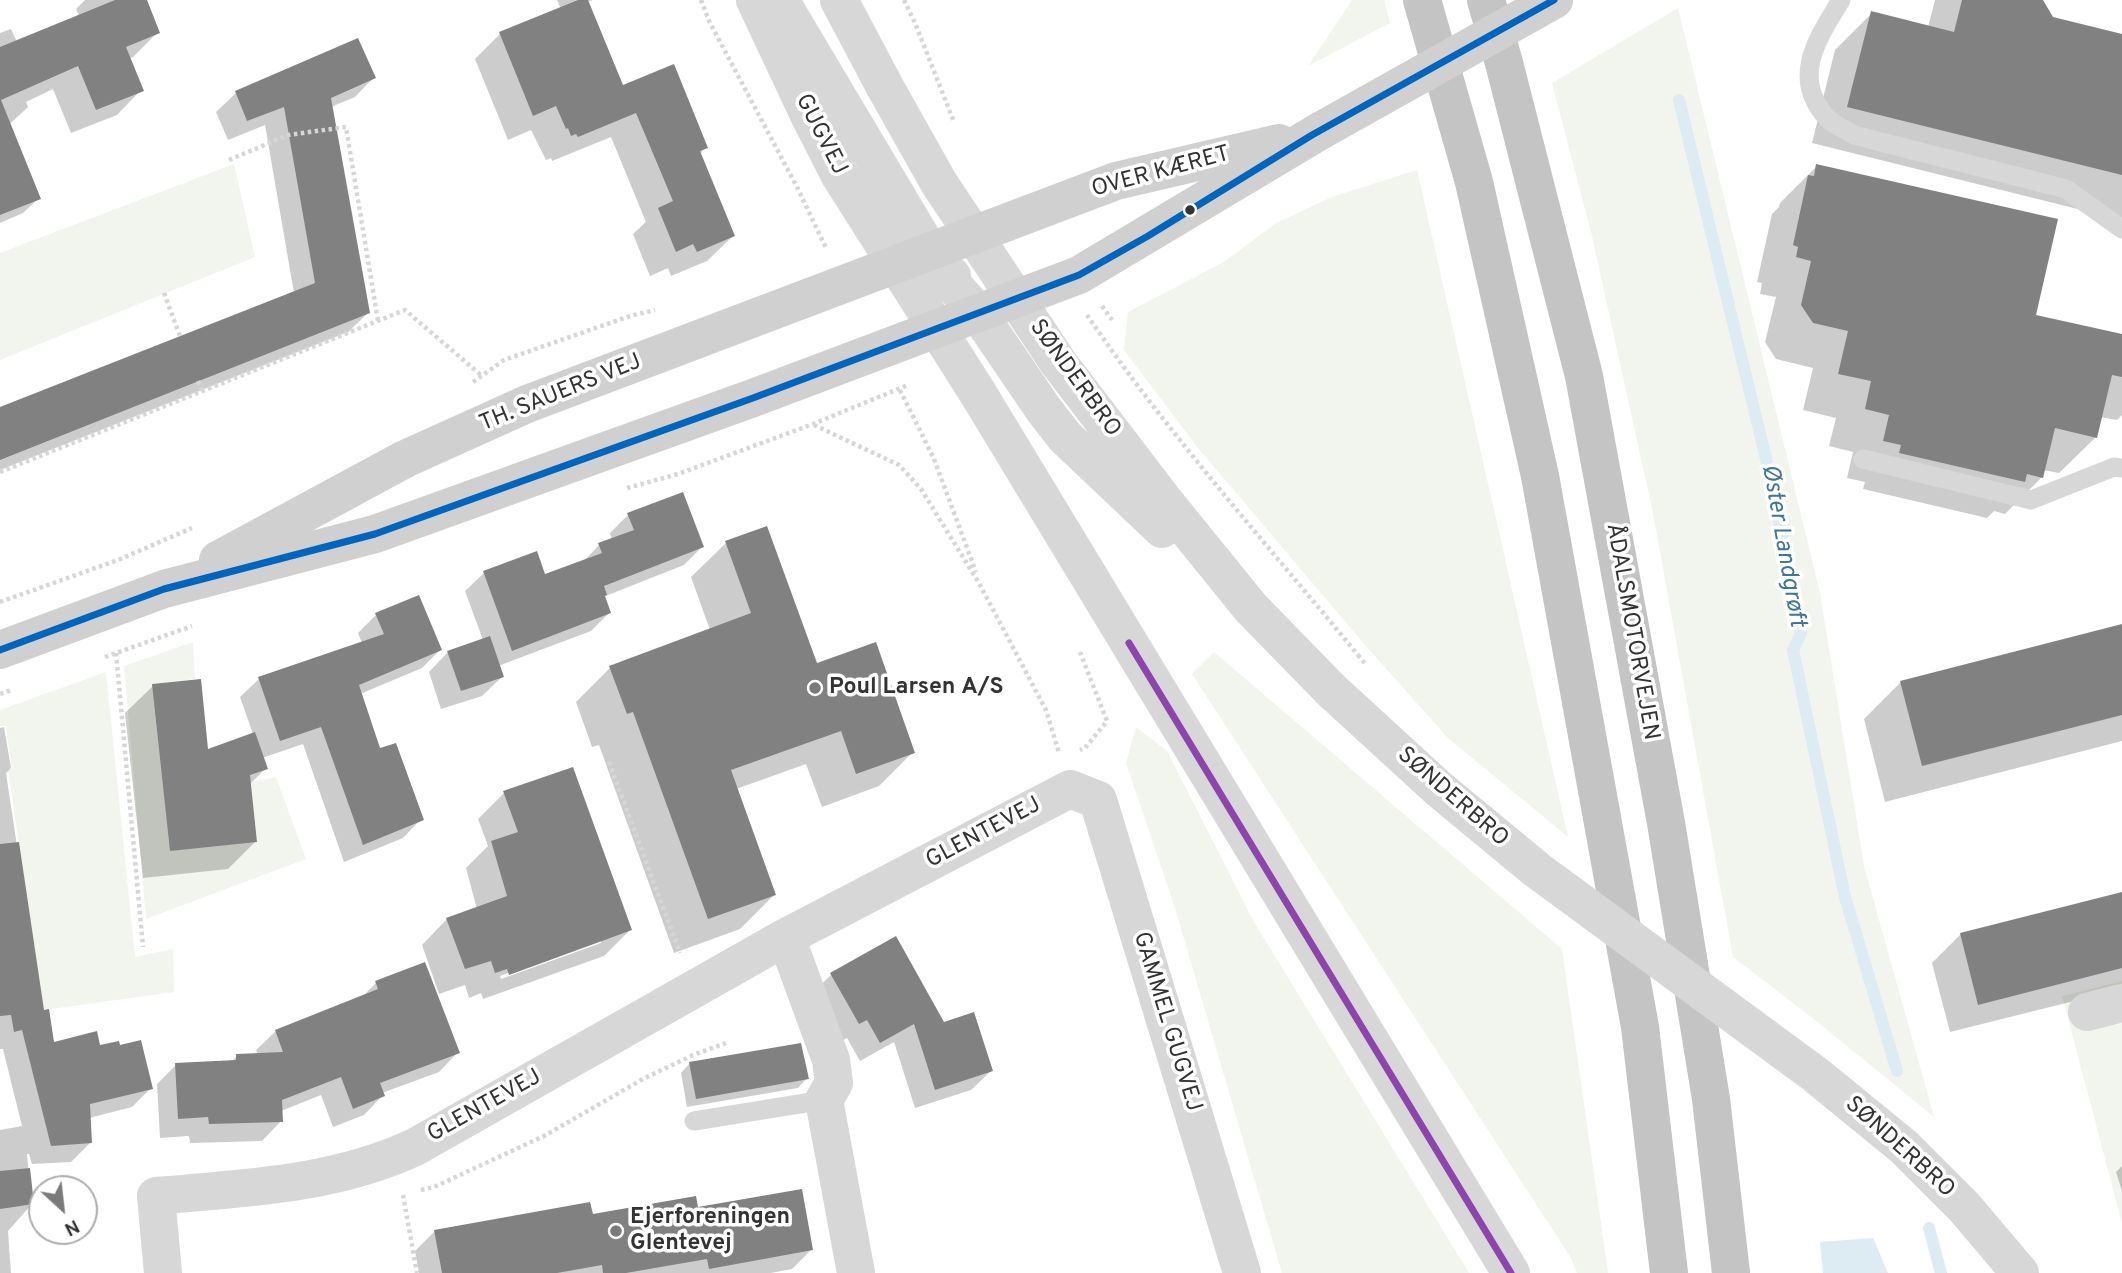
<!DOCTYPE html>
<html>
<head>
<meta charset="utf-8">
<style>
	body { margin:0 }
	#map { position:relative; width:2122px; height:1273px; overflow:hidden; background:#fff; font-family:Overpass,sans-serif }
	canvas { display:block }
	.north { position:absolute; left:28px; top:1175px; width:70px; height:70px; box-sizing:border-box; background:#fff; border:2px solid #adadad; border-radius:50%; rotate:153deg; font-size:19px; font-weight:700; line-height:28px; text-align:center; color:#333 }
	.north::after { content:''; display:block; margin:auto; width:24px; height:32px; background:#7a7a7a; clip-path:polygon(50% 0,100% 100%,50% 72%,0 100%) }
</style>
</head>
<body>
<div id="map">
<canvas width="2122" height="1273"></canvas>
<div class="north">N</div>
</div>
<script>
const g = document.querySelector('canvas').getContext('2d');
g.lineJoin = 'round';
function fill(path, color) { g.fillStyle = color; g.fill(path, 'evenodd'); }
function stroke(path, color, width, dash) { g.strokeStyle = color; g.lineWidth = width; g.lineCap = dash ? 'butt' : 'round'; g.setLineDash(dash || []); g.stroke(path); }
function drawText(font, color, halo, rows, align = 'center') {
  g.font = font + ' Overpass,sans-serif'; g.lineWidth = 7; g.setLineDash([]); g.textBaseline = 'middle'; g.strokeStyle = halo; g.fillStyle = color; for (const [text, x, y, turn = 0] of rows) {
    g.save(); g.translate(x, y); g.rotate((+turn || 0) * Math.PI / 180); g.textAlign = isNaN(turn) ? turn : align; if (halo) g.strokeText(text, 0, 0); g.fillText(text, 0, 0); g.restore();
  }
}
const green = new Path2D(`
	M1352,0H1384L1390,23L1308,66Z
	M1678,8L1820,593L1864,866L1934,1117L1815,1020L1733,957L1653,513L1592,236L1552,83Z
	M234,164L255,257L0,360V253Z
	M1417,170L1568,837L1447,737L1365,645L1198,448L1124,350L1128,312L1224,262L1276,223L1332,197Z
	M193,642L195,679L152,684L170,851L257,842L251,782L276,777L306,859L146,919L124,666Z
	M1214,652L1562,949L1608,1273H1577L1571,1258L1192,674Z
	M106,672L135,957L173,949L174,992L44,1010L8,770L12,769L6,726H0V710Z
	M1136,727L1167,751L1254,922L1469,1273H1282L1175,908L1126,763Z
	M2122,981V1223L2062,996Z`);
const water = new Path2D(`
	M1873,1238L1888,1273H1823L1820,1242Z`);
const shadow = new Path2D(`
	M85,0H145L158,32L133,57L129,59L141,90L117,115L71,133L53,89L26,102L28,107L0,133V33L11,29L17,42L79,16L76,9Z
	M557,0H593L587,2L622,87L706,147L699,155L733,236L707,261L671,276L668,268L650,276L633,234L646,222L611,137L552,161L551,158L546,160L531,130L508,140L475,59L500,34L561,9Z
	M1935,0H2041L2052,19L2122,36V220L1812,143L1835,50L1872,13L1928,27Z
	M358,40L374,77L355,97L331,107L368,313L348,332L0,470V409L294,293L265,125L228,140L216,112L236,93Z
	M0,160L39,198L23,213L0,223Z
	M1817,166L2034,316L2122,336V415L2117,420L2100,417L2096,437L2059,473L2043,470L2042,477L2005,514L1994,511L1987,518L1863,489L1865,482L1847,478L1853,452L1829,446L1836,418L1803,410L1813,368L1776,359L1765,342L1776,297L1760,294L1762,283L1757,282L1772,214L1779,207L1780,203Z
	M628,515L702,547L684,565L603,597L609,613L591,631L498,666L502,677L482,696L441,709L429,672L448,652L483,640L465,591L484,573L536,554L544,576L583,562L599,545L612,540L610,533Z
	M726,543L815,666L913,752L879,786L822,807L806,764L736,789L774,895L740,929L674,953L599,745L592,747L576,702L610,668L710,630L691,577Z
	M376,615L440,650L422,668L360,694L379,750L421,819L403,838L344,862L303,744L262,758L266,768L249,785L255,842L228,869L143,878L125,713L153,686L207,752L253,734L240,697L259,679L362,643L358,633Z
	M2122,626V741L1885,802L1864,719L1901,682Z
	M4,727L11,768L6,773L42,1012L53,1044L99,1047L151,1088L132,1107L89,1118L90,1143L71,1162L32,1164L29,1154H27L32,1204L8,1231L11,1273H0V1130L22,1126L3,1049H0V728Z
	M504,793L630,930L604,956L483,999L481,993L469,998L465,985L439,994L422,945L447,919L477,909L466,868L488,846L478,819ZM601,940V943L501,979L500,976Z
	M2122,894V989L1950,1032L1932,963L1961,934Z
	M895,938L944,1024L991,1071L971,1090L915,1108L894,1042L860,1061L847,1038L840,1042L811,994L831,975Z
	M376,983L458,1052L439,1072L382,1093L383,1095L364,1115L333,1127L321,1095L281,1111V1121L262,1141L190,1143L189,1136L160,1138L157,1084L176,1065L231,1062L237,1056L258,1055L256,1050L276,1031L361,998Z
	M690,1063L807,1078L798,1088L687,1107L681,1073Z
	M2122,1166V1191L2116,1172Z
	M697,1209L811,1250L792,1269L771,1273H419L415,1251L435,1231L591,1216Z`);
const stream = new Path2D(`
	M1679,100L1769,471L1801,633L1793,650L1845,897L1897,1071
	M1929,1228L1941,1273`);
const building = new Path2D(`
	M115,0H147L160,33L126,47L144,91L96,110L78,66L1,100L41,199L0,215V47Z
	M578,0H588L623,85L674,64L708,148L700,151L735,236L697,252L693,244L676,252L658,208L673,201L636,113L578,137L576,134L571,136L568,128L566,129L556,106L533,116L499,32Z
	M1962,0H2043L2053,17L2122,34V175L1847,107L1871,11L1954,32Z
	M358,38L376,78L331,98L370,313L0,460V407L315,283L284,107L247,121L235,91Z
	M1816,164L2058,219L2036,315L2122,334V377L2112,375L2097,438L2055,428L2043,478L2027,474L2025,482L1899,453L1901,445L1883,441L1889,415L1865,409L1871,381L1838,374L1848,331L1813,323L1801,305L1811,261L1796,257L1798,247L1793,245L1808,175L1814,176Z
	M683,492L704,547L604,586L607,595L605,596L611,613L512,651L483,571L537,551L545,574L602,553L598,543L634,530L627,513Z
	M767,526L817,663L876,642L915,753L856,774L841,731L731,770L776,895L708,919L633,712L627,714L609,666L751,613L725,541Z
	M419,595L442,650L359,685L380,748L396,743L424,820L363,845L321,727L280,741L258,677L384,634L375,613Z
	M2122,624V715L1922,766L1900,681Z
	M490,636L504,677L461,691L447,651Z
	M201,679L208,749L255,732L268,769L250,775L257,842L170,851L152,684Z
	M573,767L632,930L509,975L507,969L495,973L491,961L465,969L446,918L507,896L491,841L518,832L503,791Z
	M19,842L44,1010L49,1009L54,1042L97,1031L100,1045L119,1041L120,1045L141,1040L153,1089L90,1104L92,1143L51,1146L22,1030L14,1032L11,1015L0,1016V844Z
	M2122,892V968L1978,1005L1960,933Z
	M896,936L944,1022L974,1012L993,1071L935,1090L914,1024L880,1043L867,1020L859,1024L830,973Z
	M425,962L460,1053L380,1083L385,1096L353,1109L341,1077L282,1100L283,1122L209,1124L208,1117L178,1119L175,1063L236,1060V1054L283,1052L275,1030L378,989L375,981Z
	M801,1043L809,1079L696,1099L689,1062Z
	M30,1168L34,1204L0,1209V1171Z
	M802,1189L813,1250L709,1269L707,1259L626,1273H603L602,1265L557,1273H442L434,1230L590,1202L593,1214L696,1196L698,1207Z`);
const path = new Path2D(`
	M701,0L709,21L797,187L826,248
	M904,0L915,23L954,122
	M229,160L288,135L346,127L378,321
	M164,293L180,336
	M1102,306L1112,320
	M1087,315C1168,434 1266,543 1358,655
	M198,381L202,391
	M473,382L504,360L630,316L655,310
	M900,390L934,459L976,572
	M814,425L899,465L921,489L979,583L1046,710L1059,753
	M0,472L405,310L482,376
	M627,488L678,474L813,424L908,385
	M0,602L118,560L192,528
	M1080,652L1107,721L1085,748L1080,750
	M116,653L143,947
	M105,657L192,626
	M0,694L11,690
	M609,762L680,953
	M421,1190L434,1187L544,1136L643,1079L693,1055L726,1043
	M403,1195L417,1273`);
const service = new Path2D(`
	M1841,0C1818,38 1790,77 1827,118C1834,125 1846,130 1854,135L2066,189L2122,229
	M1863,459L2031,500L2114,467L2122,468
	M694,1121L824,1100`);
const minor = new Path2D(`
	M786,937L831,1060L834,1083L824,1100L856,1273
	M2087,1012L2122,1003
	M163,1273L156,1196C244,1188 334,1185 415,1147L786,937L1070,789L1098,800L1242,1273`);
const tertiary = new Path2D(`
	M755,0L809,115L839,174L979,395L1511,1273
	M780,0L930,252L952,276
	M839,0L885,87L939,183L1058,362L1165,502L1251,608L1331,690
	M896,265L927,271L955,287L978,313L1044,410L1065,437L1162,529`);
const secondary = new Path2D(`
	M218,560L405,459L527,404L1116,181L1279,143
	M0,650L164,589L375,534L753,398L1079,275L1320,131`);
const motorway = new Path2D(`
	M1422,0L1474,182L1540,476L1640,1027L1669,1273
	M1486,0L1504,63L1584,376L1666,823L1711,1099L1731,1273`);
const pathBridge = new Path2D(`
	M1358,655L1366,665`);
const tertiaryBridge = new Path2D(`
	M1331,690L1439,789L1537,870L1816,1075L1904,1147L1964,1207L2020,1273`);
const secondaryBridge = new Path2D(`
	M1320,131L1554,0`);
const bus1 = new Path2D(`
	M0,650L164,589L375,534L753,398L1079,275L1148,236L1312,135L1554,0`);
const bus2 = new Path2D(`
	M1129,643L1511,1273`);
const markers = [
	[1190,210,6,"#333"],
	[815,688,7,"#7a7a7a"],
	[616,1231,7,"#7a7a7a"]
];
const streetNames = [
	["GUGVEJ",820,135,63],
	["OVER KÆRET",1161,173,-15],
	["SØNDERBRO",1074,379,54],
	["TH. SAUERS VEJ",561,394,-22],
	["ÅDALSMOTORVEJEN",1631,632,80],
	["SØNDERBRO",1452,798,41],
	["GLENTEVEJ",984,834,-28],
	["GAMMEL GUGVEJ",1166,1022,73],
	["GLENTEVEJ",485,1107,-29],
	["SØNDERBRO",1899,1148,42]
];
const poiNames = [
	["Poul Larsen A/S",829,688],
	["Ejerforeningen",630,1218],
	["Glentevej",630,1244]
];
const waterNames = [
	["Øster Landgrøft",1782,546,80]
];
fill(green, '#f1f5ed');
fill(water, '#ddebf3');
fill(shadow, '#0003');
stroke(stream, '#ddebf3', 12);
fill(building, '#818181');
stroke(path, '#d6d6d6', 4.5, [3.5, 3.5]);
stroke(service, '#d7d7d7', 19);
stroke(minor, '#d7d7d7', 38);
stroke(tertiary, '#d7d7d7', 38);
stroke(secondary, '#d0d0d0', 38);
stroke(motorway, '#c4c4c4', 38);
stroke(pathBridge, '#d6d6d6', 4.5, [3.5, 3.5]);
stroke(tertiaryBridge, '#d7d7d7', 38);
stroke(secondaryBridge, '#d0d0d0', 38);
stroke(bus1, '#0065bd', 7);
stroke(bus2, '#8e44ad', 7);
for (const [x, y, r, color] of markers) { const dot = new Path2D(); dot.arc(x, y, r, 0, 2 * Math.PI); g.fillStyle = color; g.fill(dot); stroke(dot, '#fff', 2.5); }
drawText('23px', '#333', '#fff', streetNames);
drawText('bold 23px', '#333', '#fff', poiNames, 'left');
drawText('italic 24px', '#3f7597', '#fff', waterNames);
</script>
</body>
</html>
